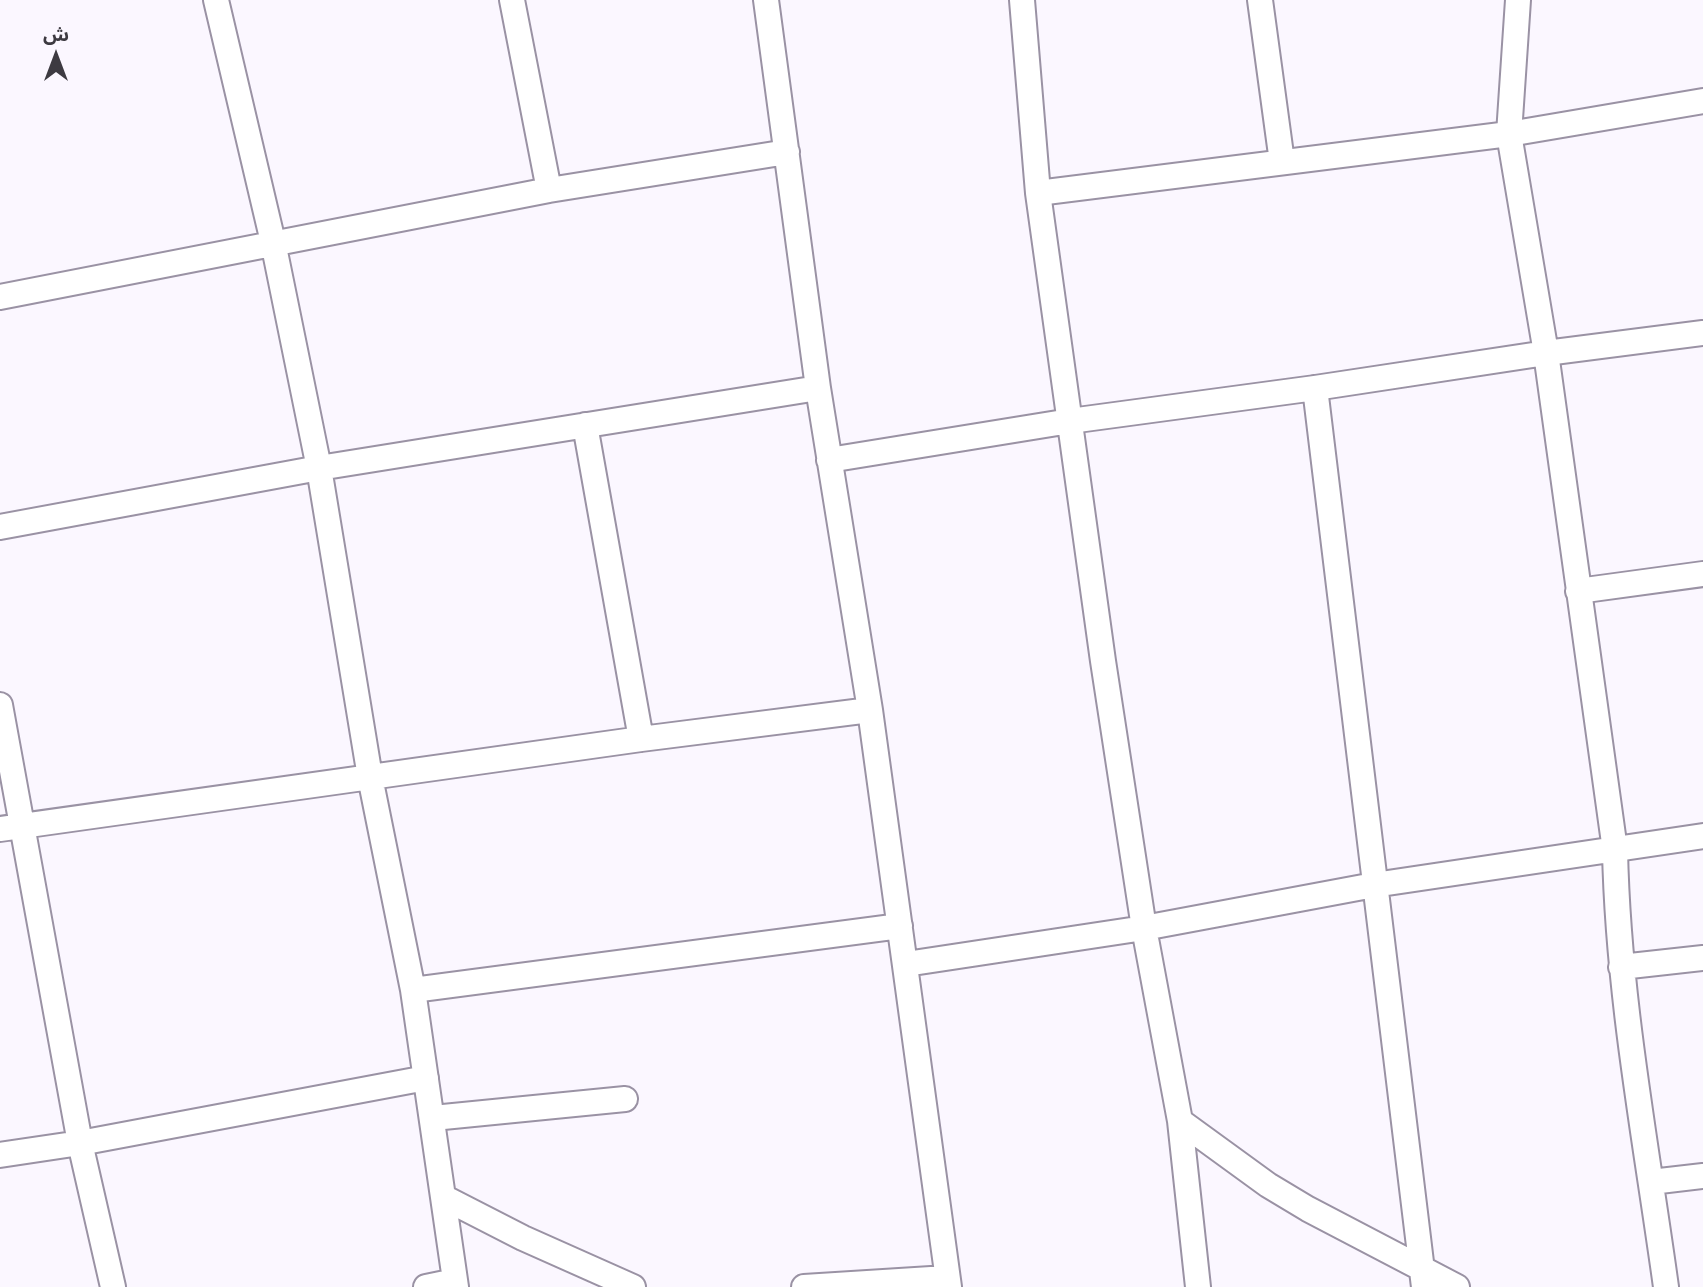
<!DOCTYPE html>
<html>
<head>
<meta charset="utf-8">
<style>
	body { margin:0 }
	#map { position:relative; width:1703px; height:1287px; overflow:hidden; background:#fbf7ff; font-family:Inter,"Noto Sans Arabic",sans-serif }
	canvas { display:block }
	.north { position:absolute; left:21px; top:21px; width:70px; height:70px; -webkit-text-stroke:5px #fbf7ff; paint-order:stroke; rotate:0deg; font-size:19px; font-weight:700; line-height:28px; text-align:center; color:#3d3a41 }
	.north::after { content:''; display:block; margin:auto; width:24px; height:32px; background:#3d3a41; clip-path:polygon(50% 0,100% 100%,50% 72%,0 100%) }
</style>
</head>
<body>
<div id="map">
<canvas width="1703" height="1287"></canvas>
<div class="north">ش</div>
</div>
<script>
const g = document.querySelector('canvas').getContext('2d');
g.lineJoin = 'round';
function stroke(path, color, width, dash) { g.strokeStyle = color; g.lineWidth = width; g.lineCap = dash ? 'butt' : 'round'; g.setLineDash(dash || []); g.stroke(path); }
const street = new Path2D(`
	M216,0L273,242L319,468L370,777L413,990L456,1287
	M512,0L549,190
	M766,0L818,388L870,710L949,1287
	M1022,0L1038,193L1103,661L1144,928L1180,1121L1198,1287
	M1260,0L1282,162
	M1518,0L1509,134L1546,353L1615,850C1618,997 1646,1142 1666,1287
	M1038,193L1509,134L1703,101
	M0,297L549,190L787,152
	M1315,388L1424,1287
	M585,425L641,739
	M829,460L1070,421L1315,388L1546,353L1703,333
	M0,527L319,468L818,388
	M1578,591L1703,574
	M0,705L80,1143L113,1287
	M0,829L641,739L870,710
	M906,964L1144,928L1374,885L1703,836
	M1621,967L1703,958
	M413,990L900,926
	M433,1118L625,1099
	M1180,1121L1268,1185L1308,1209L1457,1287
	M0,1155L80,1143L426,1078
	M1651,1182L1703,1176
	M443,1197L523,1238L633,1287
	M426,1287L455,1281
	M804,1287L947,1278`);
stroke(street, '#9a92a4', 28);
stroke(street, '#fff', 24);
</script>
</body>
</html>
